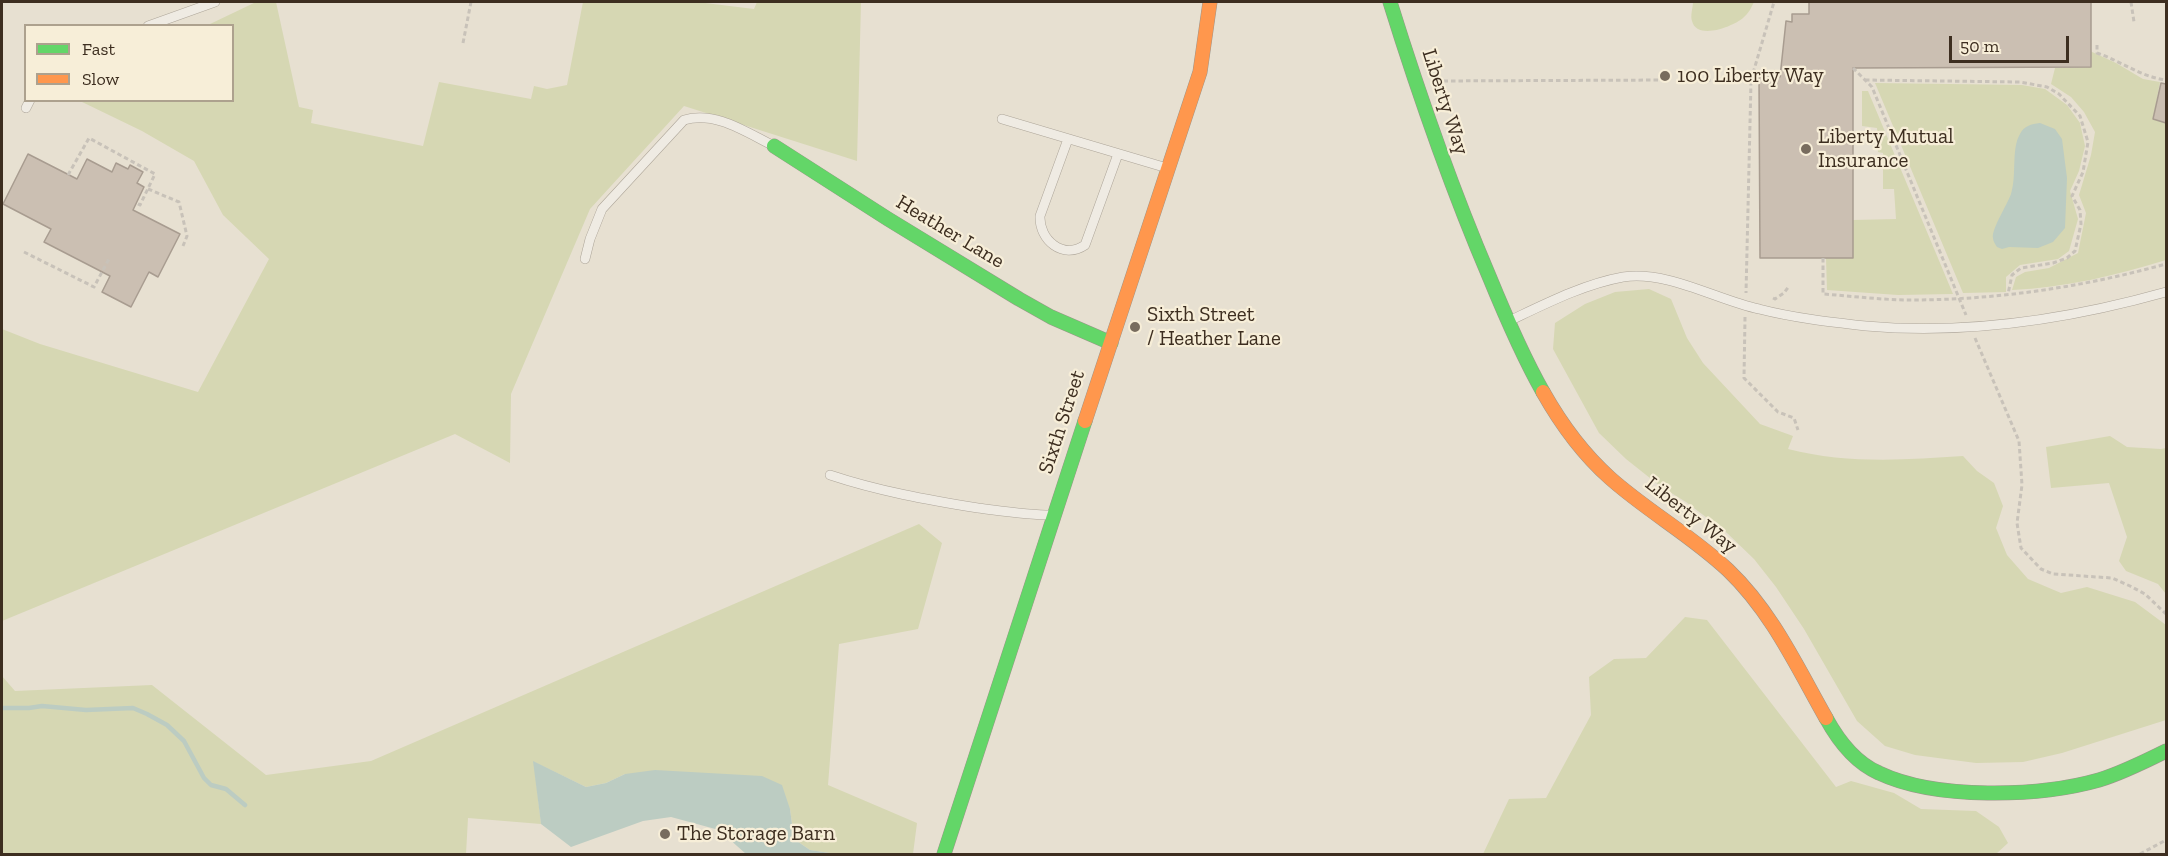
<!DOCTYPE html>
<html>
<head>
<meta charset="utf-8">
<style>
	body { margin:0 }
	#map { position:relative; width:2168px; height:856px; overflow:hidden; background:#e7e0d1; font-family:"Zilla Slab",serif }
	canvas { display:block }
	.frame { position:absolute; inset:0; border:3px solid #3d2e20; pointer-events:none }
	.legend { position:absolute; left:24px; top:24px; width:210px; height:78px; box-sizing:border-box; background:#f7eed8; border:2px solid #ada18e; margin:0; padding:8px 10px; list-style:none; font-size:18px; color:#3d2e20 }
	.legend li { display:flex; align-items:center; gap:12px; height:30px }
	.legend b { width:30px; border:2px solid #ada18e }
	.scale { position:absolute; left:1949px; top:36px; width:120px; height:27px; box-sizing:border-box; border:3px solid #3d2e20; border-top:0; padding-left:8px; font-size:18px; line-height:21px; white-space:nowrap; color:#3d2e20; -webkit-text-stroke:4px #f7eed8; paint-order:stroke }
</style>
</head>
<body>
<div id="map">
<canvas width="2168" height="856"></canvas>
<div class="frame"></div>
<ul class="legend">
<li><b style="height:8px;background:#63d668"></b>Fast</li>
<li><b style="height:8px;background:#ff974d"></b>Slow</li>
</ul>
<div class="scale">50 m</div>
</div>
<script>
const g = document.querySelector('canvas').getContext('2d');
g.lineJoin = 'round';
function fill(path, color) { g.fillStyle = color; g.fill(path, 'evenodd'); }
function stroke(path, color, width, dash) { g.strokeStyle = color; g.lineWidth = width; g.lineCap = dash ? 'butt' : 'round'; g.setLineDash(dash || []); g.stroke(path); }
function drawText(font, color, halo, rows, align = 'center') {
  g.font = font + ' "Zilla Slab",serif'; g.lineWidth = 4.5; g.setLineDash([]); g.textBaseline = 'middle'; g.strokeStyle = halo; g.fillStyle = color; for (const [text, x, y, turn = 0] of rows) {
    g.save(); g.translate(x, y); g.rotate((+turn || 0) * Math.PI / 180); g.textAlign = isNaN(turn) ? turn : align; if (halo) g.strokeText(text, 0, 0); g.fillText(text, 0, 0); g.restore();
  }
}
const green = new Path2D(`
	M256,2H276L299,107L313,110L311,123L423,146L439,82L531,99L534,86L547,89L567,85L583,2H697L754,9L757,2H861L857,161L684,106L590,209L511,394L510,463L455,434L2,621V329L40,344L198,392L269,259L223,215L194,161L142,131L80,101L232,100V26L208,25Z
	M1693,2H1754C1751,8 1749,13 1743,18C1734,26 1697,41 1692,21C1690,16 1693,7 1693,2Z
	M2090,51L2116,63L2143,79L2160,82L2153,119L2166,123V260C2117,275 2064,288 2012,290L2016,277L2025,272L2049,268L2078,253L2086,213L2079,195L2091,155L2095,132L2084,112L2071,97L2051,84L2055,68L2090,67Z
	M1875,83L2022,85L2045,89L2067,105L2080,123L2085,146L2079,171L2070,191L2078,219L2069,251L2058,259L2020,265L2006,277V292L1963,293Z
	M1862,91H1868L1953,294L1898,295L1827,290L1826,258H1853V220L1896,219L1894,189H1883V153L1878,152L1877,128L1862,126Z
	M1649,289L1671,299L1687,338L1703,363L1760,424L1793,436L1788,449C1846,464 1904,460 1963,456L1977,471L1994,483L2003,506L1996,528L2007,555L2028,579L2061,593L2087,587L2135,602L2166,625V720L2062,753L2023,762L1976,763L1915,755L1885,746L1857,721L1804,629L1776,587L1754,559L1727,533L1686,502L1660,486L1626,459L1599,433L1553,349L1555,323L1585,304L1615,292Z
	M2110,436L2127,447L2161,449L2166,448V594L2158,584L2126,571L2119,561L2127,537L2109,483L2051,488L2046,447Z
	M919,524L942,543L918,629L839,644L828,785L917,823L913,854H836L810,850L794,839L790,809L625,774L606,783L586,787L534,762L541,824L468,818L466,854H2V676L15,691L152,685L266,775L371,761Z
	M1685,617L1707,620L1836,787L1851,781L1894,793L1921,809L1976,811L1999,827L2008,843L1996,854H1483L1509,799L1546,798L1591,715L1589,677L1614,659L1646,658Z`);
const water = new Path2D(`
	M2040,123L2055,129L2062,139L2067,178L2065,228L2053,242L2038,248L2009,247L2002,249L1997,247C1995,244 1993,241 1993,238C1991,230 2007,205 2011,194C2017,175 2011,149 2020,134C2024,126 2031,124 2040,123Z
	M533,761L586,787L606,783L625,774L655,770L762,776L782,785L790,809L794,839L810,850L836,854H746L719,830L671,817L643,821L571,847L541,824Z`);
const stream = new Path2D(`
	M2,708H29L42,706L86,710L133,708L147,714L167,725L184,741L204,778L211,785L226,789L245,805`);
const building = new Path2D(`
	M1809,2H2091V67L1853,68V258H1760L1759,77H1780L1786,21L1792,22V14H1809Z
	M2161,83L2166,84V123L2153,119Z
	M28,154L77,179L87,159L112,172L116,163L128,169L130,165L143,172L137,183L144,187L133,210L180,234L158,277L149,272L131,307L102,292L110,276L44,242L51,229L3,204Z`);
const path = new Path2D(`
	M2131,2L2134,22
	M463,43L471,2
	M2097,45V53C2121,61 2141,77 2166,80
	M1853,68L1872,87L1966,315
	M1691,80L1751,81L1746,293
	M1751,80L1774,2
	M1865,80L2020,82L2047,87L2059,94L2080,116L2088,142L2083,172L2072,196L2080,210L2081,224L2075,251L2067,258L2053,263L2021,268L2012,275L2008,294
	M1436,81L1668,80
	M68,175L89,138L155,174L140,205L136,203
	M148,189L179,202L187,236L183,246
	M24,252L94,287L110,257
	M1823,258V294C1852,296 1881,300 1910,300C1997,300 2083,287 2166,264
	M1773,298L1775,299L1784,293L1789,286
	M1745,317L1744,378L1778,412L1794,418L1798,430
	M1975,338L2019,441L2022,485L2017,523L2021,548L2041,569L2053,574L2112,578L2130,586L2145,594L2166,614
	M2140,854L2166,840`);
const lane = new Path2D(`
	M148,26L215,2
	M26,108L30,100
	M1002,119L1167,168
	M1068,139L1040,216C1039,240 1063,260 1085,245L1118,154
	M585,259L590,239L602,209L684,120C715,111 744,131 772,145
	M1509,321C1545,304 1584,284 1623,277C1667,270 1717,300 1759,309C1794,318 1830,322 1866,326C1967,335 2070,319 2166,292
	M830,475C878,491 928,500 978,508C1002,511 1027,515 1051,515`);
const fast = new Path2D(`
	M1390,2C1419,95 1451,187 1489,276C1505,315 1522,355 1543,392
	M774,146L888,219L1019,299L1051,317L1111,343
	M1826,718C1838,740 1856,763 1879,773C1936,800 2039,797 2099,780C2122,773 2144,762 2166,751
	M944,854L1085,421`);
const slow = new Path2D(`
	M1543,392C1561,424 1582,453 1610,478C1647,511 1692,536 1728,570C1772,612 1797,667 1826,718
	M1085,421L1200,72L1210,2`);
const markers = [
	[1665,76,6,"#786c5e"],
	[1806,149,6,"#786c5e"],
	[1135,327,6,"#786c5e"],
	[665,834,6,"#786c5e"]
];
const poiNames = [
	["100 Liberty Way",1677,76],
	["Liberty Mutual",1818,137],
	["Insurance",1818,161],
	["Sixth Street",1147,315],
	["/ Heather Lane",1147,339],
	["The Storage Barn",677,834]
];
const streetNames = [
	["Liberty Way",1445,102,72],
	["Heather Lane",950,232,31],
	["Sixth Street",1062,422,-72],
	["Liberty Way",1691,515,38]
];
fill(green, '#d6d7b3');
fill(water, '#bcccc2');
stroke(stream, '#bcccc2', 4.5);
fill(building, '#cbbfb2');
stroke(building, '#a89c90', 1.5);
stroke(lane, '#ada599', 10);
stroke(fast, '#9c958a', 15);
stroke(slow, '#9c958a', 15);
stroke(path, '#c8c2b9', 3, [4.5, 3]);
stroke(lane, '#efebe3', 9);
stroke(fast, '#63d668', 14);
stroke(slow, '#ff974d', 14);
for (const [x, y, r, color] of markers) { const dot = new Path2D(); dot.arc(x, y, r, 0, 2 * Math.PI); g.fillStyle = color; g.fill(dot); stroke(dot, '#f7eed8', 2); }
drawText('21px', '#3d2e20', '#f7eed8', poiNames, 'left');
drawText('21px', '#3d2e20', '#f7eed8', streetNames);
</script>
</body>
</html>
